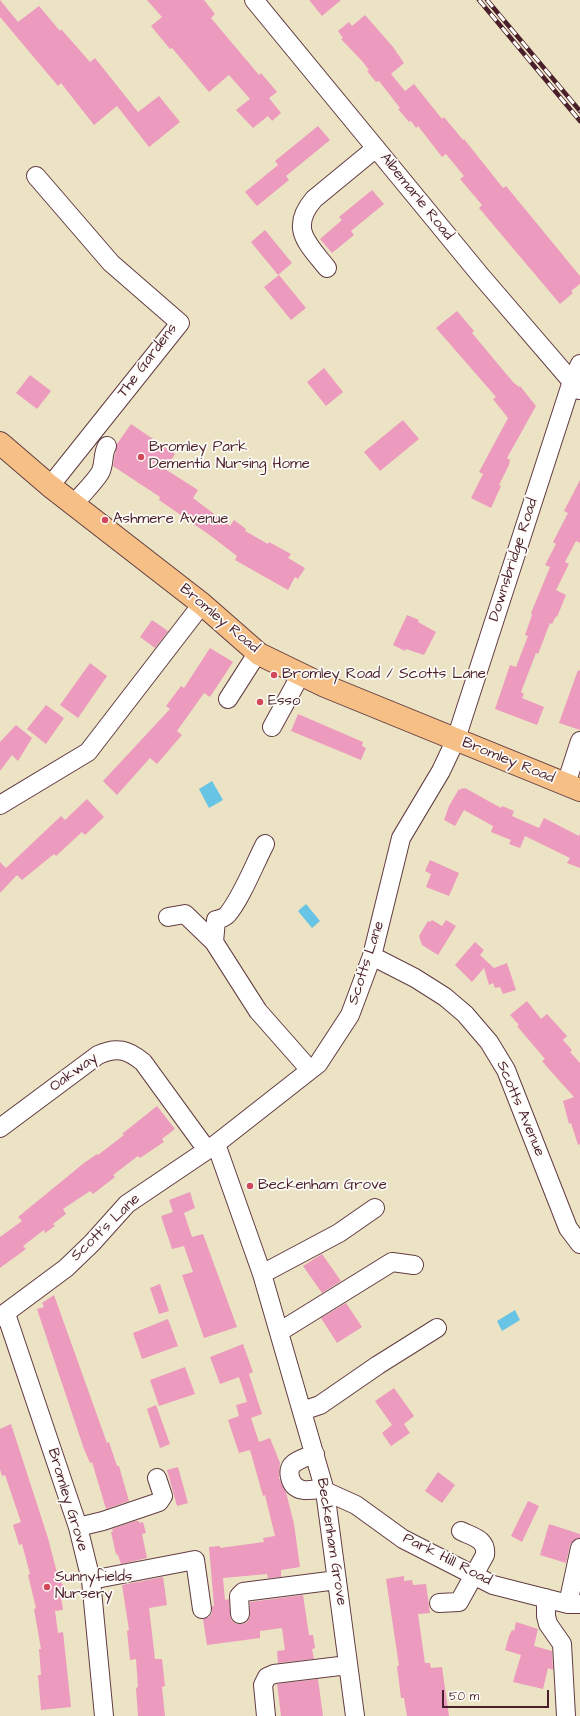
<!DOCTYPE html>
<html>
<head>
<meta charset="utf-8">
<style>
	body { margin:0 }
	#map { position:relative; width:580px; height:1716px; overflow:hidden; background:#ece3c4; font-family:"Architects Daughter",sans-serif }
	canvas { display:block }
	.scale { position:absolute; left:442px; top:1690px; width:107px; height:18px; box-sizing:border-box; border:2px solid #4a1f2b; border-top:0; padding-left:5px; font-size:12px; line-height:14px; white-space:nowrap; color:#4a1f2b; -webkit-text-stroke:3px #fdfcf7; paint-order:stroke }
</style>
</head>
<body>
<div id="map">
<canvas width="580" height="1716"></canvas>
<div class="scale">50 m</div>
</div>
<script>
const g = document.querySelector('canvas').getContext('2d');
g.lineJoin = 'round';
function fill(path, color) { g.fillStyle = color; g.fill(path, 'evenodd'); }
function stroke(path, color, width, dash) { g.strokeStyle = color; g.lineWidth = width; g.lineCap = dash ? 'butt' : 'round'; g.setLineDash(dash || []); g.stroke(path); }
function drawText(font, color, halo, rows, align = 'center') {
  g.font = font + ' "Architects Daughter",sans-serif'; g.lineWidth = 3.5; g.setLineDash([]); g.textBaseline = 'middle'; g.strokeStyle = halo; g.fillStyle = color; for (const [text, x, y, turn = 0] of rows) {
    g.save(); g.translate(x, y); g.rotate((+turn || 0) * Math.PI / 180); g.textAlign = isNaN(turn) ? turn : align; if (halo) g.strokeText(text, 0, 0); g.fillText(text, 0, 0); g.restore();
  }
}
const water = new Path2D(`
	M212,781L223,800L209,808L199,789Z
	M306,904L320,921L312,928L298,911Z
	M515,1310L520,1320L502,1331L497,1321Z`);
const building = new Path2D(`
	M0,0L18,22L39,6L60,31L61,29L90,62L95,58L138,112L159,96L180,122L149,147L117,106L94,125L61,83L58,86L0,17Z
	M147,0H204L215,14L211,18L259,75L261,73L277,92L269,98L281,113L272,121L268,116L253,128L236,110L250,99L229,75L209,92L172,48L170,49L151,26L162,17Z
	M309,0H341L322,16Z
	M365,15L393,47L404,63L391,74L405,91L414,84L442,119L444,117L463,140L464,139L503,188L506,186L580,276V284L571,291L573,293L560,304L479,208L482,205L460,179L464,176L446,154L442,157L418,126L416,128L411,121L409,122L398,109L400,108L379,81L376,82L367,71L369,70L362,61L341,39L343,38L338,31L349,22L352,26Z
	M318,126L330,140L286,176L289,180L257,206L245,192L278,165L275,161Z
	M372,190L384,204L351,231L354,235L332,253L320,239L342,220L339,217Z
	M265,230L292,263L278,275L251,242Z
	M279,275L306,308L291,320L264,287Z
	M457,311L474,331L472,333L513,382L519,387L520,386L536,406L507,458L510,460L509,465L499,485L501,486L491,508L471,498L483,474L479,472L508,418L493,399L496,397L436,328Z
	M324,368L343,392L326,406L307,382Z
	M30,375L51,391L37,409L16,393Z
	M403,420L419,439L380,471L364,452Z
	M131,424L175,454L165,469L198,490L193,498L230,526L234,520L246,529L245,531L268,544L269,542L291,554L288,558L305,568L298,579L295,577L288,590L235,560L237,556L211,536L159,500L160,497L113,466L117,444Z
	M580,480V543L576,541L565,562L569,564L556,590L566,595L557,617L556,616L552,624L550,623L538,654L536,653L521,692L524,694L522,698L544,707L537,725L495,709L510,665L516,667L528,636L525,635L532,615L531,613L550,567L545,565L556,544L553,542L568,513L564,511Z
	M407,615L419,620L418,622L436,632L424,655L406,649L405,651L393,645Z
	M152,620L168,631L155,648L140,637Z
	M210,648L233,662L210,697L204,693L177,731L182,735L157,764L150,758L117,795L103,781L170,709L166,706L181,686L184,688Z
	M90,663L107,676L78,718L60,705Z
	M578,670L580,671V730L559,723Z
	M46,705L64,718L46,744L27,729Z
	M298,714L363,742L362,746L366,748L361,760L291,731Z
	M16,725L32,738L18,761L12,755L0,771V742Z
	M462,788L464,789L465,788L501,808L502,806L514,811L512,816L539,828L544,818L579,836L580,833V868L567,863L570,858L525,836L520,848L509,844L511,840L491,832L493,826L464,810L455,826L444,820L449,806L459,789L460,790Z
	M87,799L104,817L85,835L82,832L56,856L54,854L22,880L17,875L0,893V862L6,868L61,816L65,820Z
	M430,860L459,873L449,896L426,887L431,874L425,871Z
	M432,920L442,926L446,920L456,926L438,955L422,945L419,936L428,921L430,922Z
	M475,942L484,950L480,955L494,968L507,963L516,990L503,994L500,987L495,988L493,983L489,985L484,968L472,982L455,965Z
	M527,1001L541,1019L547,1014L567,1036L563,1040L572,1050L570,1052L580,1063V1144L578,1145L571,1123L569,1124L563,1101L574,1097L547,1067L542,1061L545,1059L517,1026L519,1025L510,1015Z
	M157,1106L175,1129L162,1139L164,1142L140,1158L138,1156L113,1175L115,1177L93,1194L90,1191L63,1209L66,1214L53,1224L55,1226L45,1233L44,1230L23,1246L26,1249L0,1268V1237L22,1221L18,1217L84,1163L97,1154L98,1155L124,1135L122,1134Z
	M190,1192L195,1208L184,1213L192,1237L203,1234L237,1327L204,1338L182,1275L193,1272L184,1246L172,1249L161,1216L173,1212L169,1200Z
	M322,1254L341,1281L322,1293L303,1266Z
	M160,1284L169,1311L159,1314L150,1288Z
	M54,1295L107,1443L109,1442L117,1466H119L129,1501L106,1509L92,1462L90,1463L84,1449L37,1309L44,1307L42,1303Z
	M346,1303L362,1327L337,1343L321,1318Z
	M168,1319L178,1346L142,1359L133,1333Z
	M243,1344L253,1372L249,1374L262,1414L251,1418L259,1442L270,1438L280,1463L279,1478L286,1492L294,1524L300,1567L281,1570V1577L268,1578L267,1574L223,1578L225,1600L229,1599L231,1619L236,1624H241L246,1623L250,1618V1602L303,1595L309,1635H313L315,1648L312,1649L314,1659L278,1663L277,1651L285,1650L282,1628L260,1631V1638L207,1645L203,1619L209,1617L212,1613V1606H214L209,1547L220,1546V1548L264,1542L263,1538L275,1536L265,1495L263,1496L250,1450L239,1453L228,1420L239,1416L236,1405L247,1402L239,1377L220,1384L210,1357Z
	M185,1367L195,1394L159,1406L150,1380Z
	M394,1388L414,1416L404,1424L410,1433L391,1446L382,1433L392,1425L375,1401Z
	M156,1405L170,1444L160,1448L147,1409Z
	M11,1424L48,1538L56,1569L62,1584L66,1587L62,1592L63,1595L61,1596L63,1610L55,1611L58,1633L63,1632L71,1707L41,1710L38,1675H41L39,1649H41L34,1609L36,1608L28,1575L30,1574L22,1544L19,1545L13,1525L21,1522L5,1475L2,1476L0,1469V1429Z
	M178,1467L188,1503L177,1506L167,1470Z
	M438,1472L455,1485L442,1503L425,1491Z
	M528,1501L539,1506L522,1542L511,1536Z
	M135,1521H139V1523L143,1522L146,1533L142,1534L147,1558L121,1564L118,1555L116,1554L111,1532L113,1531L112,1529Z
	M549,1524L580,1534V1538L573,1541L570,1545L566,1563L540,1555Z
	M404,1576V1581L412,1580L413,1585L426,1584L430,1613L418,1614L425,1663H430L431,1668L442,1667L449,1716H407L404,1698H401L397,1666H399L386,1579Z
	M163,1577L167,1605L149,1608L155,1659H162L165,1686L162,1687L165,1716H138L136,1688L138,1687L136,1659L130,1660L127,1631L129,1630L122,1585Z
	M516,1622L538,1629L534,1646L552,1651L553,1670L548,1668L543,1689L513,1682L521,1655L505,1650L509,1636L512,1630L514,1631Z
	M318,1679L323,1716H281L277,1684Z`);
const minor = new Path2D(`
	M254,0L481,276L579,390
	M36,176L111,263L180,323L50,486
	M327,268C307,243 289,228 314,199L376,148
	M74,504C82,494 93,484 100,473C105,464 102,454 107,446
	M228,699L258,652
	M272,727L301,674
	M566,784L580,741
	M0,805L88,752L202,604
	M168,917L185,914L214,942L258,1011L310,1070
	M214,942L216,920C220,919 224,918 227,915C241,899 255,863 265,844
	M372,956L415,978L445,997L465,1014L489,1042L506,1070L568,1228L580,1244
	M0,1128L98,1055C117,1046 128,1050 143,1062L207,1150
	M216,1144L262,1274L325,1491L355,1716
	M262,1274L339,1233L375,1208
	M6,1314L78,1527L91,1580L104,1716
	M0,1317L66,1268L92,1243L127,1204L216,1144L318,1064L350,1015L372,956L401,838L441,771L456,739L572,381L580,364
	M279,1332L392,1262L414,1265
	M302,1411L320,1405L378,1365L437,1328
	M315,1454C307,1457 298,1459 292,1465C289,1469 289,1473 290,1477C294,1495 312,1490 324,1488
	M325,1491L356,1505L403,1539L493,1585L568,1604H580
	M78,1527L103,1521L159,1502L163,1496L157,1478
	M91,1580L195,1560L202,1609
	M546,1598V1616L548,1624L562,1644L566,1716
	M439,1603L459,1602L485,1555C487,1539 473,1537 461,1531
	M568,1604L580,1548
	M240,1614L239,1596L243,1592L337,1580
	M266,1716L263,1685L267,1677L274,1674L348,1665`);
const major = new Path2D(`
	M0,443L50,486L202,604L259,654L325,686L580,790`);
const rail = new Path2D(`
	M479,0L580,121
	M487,0L580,111`);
const markers = [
	[141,457,4,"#d1495b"],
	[105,520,4,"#d1495b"],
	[274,675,4,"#d1495b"],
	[260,702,4,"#d1495b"],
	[250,1186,4,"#d1495b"],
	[47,1587,4,"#d1495b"]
];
const streetNames = [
	["Albemarle Road",416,197,51],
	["The Gardens",148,361,-53],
	["Downsbridge Road",514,560,-72],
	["Bromley Road",219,619,40],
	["Bromley Road",508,761,22],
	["Scotts Lane",367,963,-72],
	["Oakway",74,1073,-36],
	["Scotts Avenue",520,1109,67],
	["Scott's Lane",106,1228,-44],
	["Bromley Grove",67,1500,73],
	["Beckenham Grove",331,1542,81],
	["Park Hill Road",447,1560,27]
];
const poiNames = [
	["Bromley Park",149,448],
	["Dementia Nursing Home",149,465],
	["Ashmere Avenue",113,520],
	["Bromley Road / Scotts Lane",282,675],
	["Esso",268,702],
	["Beckenham Grove",258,1186],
	["Sunnyfields",55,1578],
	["Nursery",55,1595]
];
fill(water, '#67c4e5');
fill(building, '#ec9abd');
stroke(minor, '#623c42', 20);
stroke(major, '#623c42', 24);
stroke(minor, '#fff', 18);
stroke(major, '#f5bf86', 22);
stroke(rail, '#4a1f2b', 4.5);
stroke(rail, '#fdfcf7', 3, [9]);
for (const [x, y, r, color] of markers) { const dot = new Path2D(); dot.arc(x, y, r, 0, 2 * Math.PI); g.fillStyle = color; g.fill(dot); stroke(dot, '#fdfcf7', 1.5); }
drawText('15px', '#4a1f2b', '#fdfcf7', streetNames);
drawText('15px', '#4a1f2b', '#fdfcf7', poiNames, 'left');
</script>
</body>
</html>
